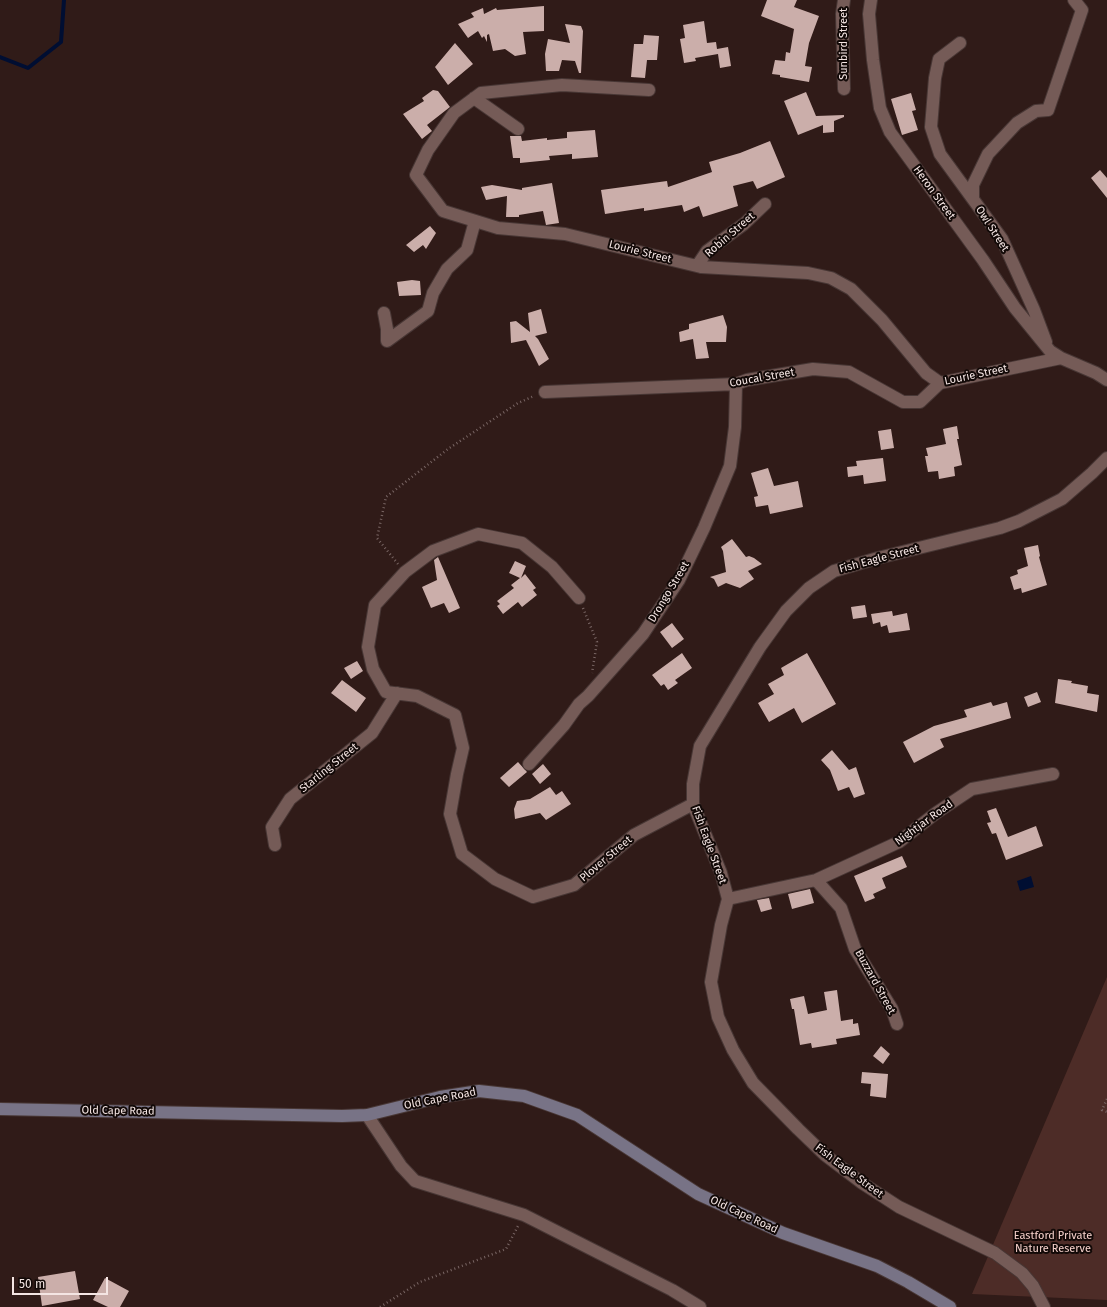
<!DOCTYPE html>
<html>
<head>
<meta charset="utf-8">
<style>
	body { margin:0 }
	#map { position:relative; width:1107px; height:1307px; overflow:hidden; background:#301b18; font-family:"Fira Sans",sans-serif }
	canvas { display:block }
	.scale { position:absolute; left:12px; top:1277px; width:96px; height:18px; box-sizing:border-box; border:2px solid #f4e5e3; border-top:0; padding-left:5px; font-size:12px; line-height:14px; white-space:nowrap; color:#f4e5e3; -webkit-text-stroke:3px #120907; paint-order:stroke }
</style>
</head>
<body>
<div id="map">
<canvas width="1107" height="1307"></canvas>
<div class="scale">50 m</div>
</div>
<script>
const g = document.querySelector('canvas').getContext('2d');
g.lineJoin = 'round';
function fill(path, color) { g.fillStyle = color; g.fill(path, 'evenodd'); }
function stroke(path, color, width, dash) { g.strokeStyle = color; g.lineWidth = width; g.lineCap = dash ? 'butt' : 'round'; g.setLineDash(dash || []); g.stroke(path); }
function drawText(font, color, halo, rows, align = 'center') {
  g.font = font + ' "Fira Sans",sans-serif'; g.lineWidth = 4; g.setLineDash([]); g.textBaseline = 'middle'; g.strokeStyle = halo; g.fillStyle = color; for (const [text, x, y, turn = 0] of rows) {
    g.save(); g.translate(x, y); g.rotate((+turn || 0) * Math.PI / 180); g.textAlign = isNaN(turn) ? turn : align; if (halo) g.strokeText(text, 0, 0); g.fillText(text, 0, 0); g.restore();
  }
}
const green = new Path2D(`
	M1107,977V1300L972,1294Z`);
const water = new Path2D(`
	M1031,876L1034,887L1020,891L1017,881Z`);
const stream = new Path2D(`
	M0,57L28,68L61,42L64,0`);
const building = new Path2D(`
	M767,0H797L794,7L819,16L809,43L805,66L812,67L809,82L780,77V75L772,74L775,60L785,61L786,52L790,53L794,29L761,16Z
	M544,6V31L523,32L526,54L515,56L505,49L493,51L489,34L487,35V42L484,36L482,38L478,31L468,38L458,24L474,17L471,13L483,8L484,14L496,8L497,10Z
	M704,21L707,43L716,42L717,49L728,47L731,66L720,68L718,54L695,58L696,61L684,63L680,39L685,38L683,25Z
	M565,24L581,26L583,31L581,73H579L575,61L562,60L559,71H546L545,54L548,39L570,43Z
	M644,35L659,36L657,60H647L645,78L631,77L634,44H643Z
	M455,43L473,64L448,85L435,67Z
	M433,90L438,91L450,107L427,125L432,131L422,139L403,114L424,101L422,98Z
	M806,92L816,116L844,115V117L834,121V132L823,133V125L798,135L784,101Z
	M911,93L916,110L912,111L918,130L902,135L891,99Z
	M595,130L598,157L572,159V154L549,156L550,160L520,163V158H513L510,136H521L522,141L547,138V140L567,138V132Z
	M770,141L785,177L757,189L753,181L733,186L738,206L703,217L699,206L684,212L682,205L644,211V208L605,214L601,190L667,181L668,187L712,172L709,162L740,153Z
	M1100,170L1107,178V198L1091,178Z
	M552,183L559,223L546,225L543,211L519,215V217H506L507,196L486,200L481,187L492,185L522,190V188Z
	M430,226L436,233L426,249L423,245L414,252L406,245Z
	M412,280L420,281L421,295L399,296L397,282Z
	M541,309L547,333L535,336L538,339L549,359L539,366L526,340L511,343L510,322L516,321L530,332L528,313Z
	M723,315L727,327L726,342H706L709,358L696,359L693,339L680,342L679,332L689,329V324Z
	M957,426L959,439H957L962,465L954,467L955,476L939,479L938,471L928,472L925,456H928L926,448L946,444L943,429Z
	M891,429L894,448L881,450L878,431Z
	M883,458L886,481L864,484L863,475L848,477L847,467L857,466L856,461Z
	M768,468L774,486L798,481L803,507L770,514L768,505L756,507L754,497L758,496L751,473Z
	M732,539L746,557L749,556L754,558L762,564L748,571L754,579L740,588L726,583L718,587L714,579L710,577L726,572L723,551L721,547Z
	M1038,545L1040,556L1039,557L1047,585L1022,593L1021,588L1014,590L1010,577L1018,574L1017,570L1028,566L1024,548Z
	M438,557L460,608L449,613L444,603L431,608L422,587L437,580L434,560Z
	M515,561L526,566L521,578L525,574L536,588L533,590L537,595L522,607L518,602L503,614L497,606L500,604L497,601L514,588L511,585L520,578L509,573Z
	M865,605L867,617L853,619L851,607Z
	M892,611L893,616L907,613L910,630L889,633L887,625L881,627L880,622L873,624L871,614Z
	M672,623L684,639L672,648L660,632Z
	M682,653L692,668L675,680L678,683L668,690L664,684L661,686L652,675Z
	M807,653L836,704L802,723L794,708L769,722L758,703L774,694L768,684L784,675L781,668Z
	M357,661L363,671L351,679L344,668Z
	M1058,679L1072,681L1071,683L1088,686L1087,693L1099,695L1097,712L1055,703Z
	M342,680L366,698L356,712L331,693Z
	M1037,692L1041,702L1028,707L1024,697Z
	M991,702L993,706L1007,702L1011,718L940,739L944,747L914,763L903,742L934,726L967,717L964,710Z
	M832,750L849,770L856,767L865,794L854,798L849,787L838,791L830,770L821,760Z
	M518,762L527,772L509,787L500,778Z
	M543,764L551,774L540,784L532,774Z
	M550,787L556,795L562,791L571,804L546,820L540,813L515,819L514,809L517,801L530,799Z
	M996,808L1008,837L1036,826L1043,846L1006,860L996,833L992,834L987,823L991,822L987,811Z
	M902,856L907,867L882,878L886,888L873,894L875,898L865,902L854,876Z
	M810,889L814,903L792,909L788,894Z
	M769,898L772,909L761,912L757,900Z
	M837,990L841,1021L853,1019V1024L858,1023L860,1035L836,1039L837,1044L812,1048L811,1043L800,1045L794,1009H792L790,999L804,996L808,1014L827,1010L824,992Z
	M881,1046L890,1054L883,1064L873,1056Z
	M862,1072L888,1074L886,1098L870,1096L871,1084L861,1083Z
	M75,1271L80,1299L42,1306L38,1277Z
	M105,1278L129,1291L120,1307H108L93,1300Z`);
const path = new Path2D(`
	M398,564L377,538L386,497L448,449L518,403L534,396
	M583,608L597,642L592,673
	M1107,1099L1102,1110L1107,1112
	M380,1307L420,1282L506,1249L518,1226`);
const street = new Path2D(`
	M871,0L869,14L873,60L880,108L890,132L983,260L1015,308L1050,351L1061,358L1096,373L1107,380
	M960,43L939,59L935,78L931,127L940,154L1002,239L1034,310L1046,342
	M844,89L842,14L844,0
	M649,90L562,85L481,93L454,113L428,150L416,175L443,211L498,228L565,234L701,267L808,273L831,278L851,289L882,320L926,373L940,383L1061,358
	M474,98L518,129
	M973,199V185L988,154L1017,123L1036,111L1048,110L1082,10L1074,0
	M701,267L699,263L707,251L744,224L765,204
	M384,313L387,329V341L428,311L433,293L447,269L467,250L475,221
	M545,392L736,384L747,380L813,369L849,372L903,402H920L940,383
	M579,598L552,567L522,543L478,534L433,551L405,572L375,605L368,647L373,669L386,692L417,696L455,715L463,748L457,774L450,814L462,854L495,879L533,897L574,885L634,835L693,804
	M529,764L564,725L579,704L588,696L643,634L679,580L704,528L730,466L735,427L736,384
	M275,845L272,827L290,799L372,733L397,693
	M816,880L841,908L855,949L892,1009L897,1024
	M728,899L816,880L899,842L936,813L972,789L1053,774
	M367,1115L401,1166L415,1181L524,1215L672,1290L700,1307
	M1044,1307L1033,1286L1022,1273L995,1253L899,1207L862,1183L825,1155L798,1129L753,1083L733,1050L718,1017L711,982L721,925L728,899L721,873L693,804V784L700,746L760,647L786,611L809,588L834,571L878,558L1000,528L1019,521L1062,499L1092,473L1107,458`);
const secondary = new Path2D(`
	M0,1109L342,1116L367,1115L440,1097L479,1091L524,1096L577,1115L698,1194L783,1233L877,1266L908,1282L950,1307`);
const streetNames = [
	["Sunbird Street",844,44,-90],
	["Heron Street",934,193,54],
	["Owl Street",992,229,57],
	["Robin Street",730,235,-41],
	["Lourie Street",640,252,14],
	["Lourie Street",976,375,-12],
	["Coucal Street",762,378,-10],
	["Fish Eagle Street",879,559,-15],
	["Drongo Street",669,592,-59],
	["Starling Street",329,768,-39],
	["Nightjar Road",924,823,-36],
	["Fish Eagle Street",709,845,70],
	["Plover Street",606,859,-40],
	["Buzzard Street",875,982,61],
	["Old Cape Road",440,1099,-11],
	["Old Cape Road",118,1111,1],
	["Fish Eagle Street",849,1171,37],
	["Old Cape Road",744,1215,25]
];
const parkNames = [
	["Eastford Private",1053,1236],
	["Nature Reserve",1053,1249]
];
fill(green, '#4d2c27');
fill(water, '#000e32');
stroke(stream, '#000e32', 4);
fill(building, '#cbaeaa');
stroke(street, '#483735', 14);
stroke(secondary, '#483735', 14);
stroke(path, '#796664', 2.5, [1, 3]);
stroke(street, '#755b57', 12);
stroke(secondary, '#787386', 12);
drawText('11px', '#f4e5e3', '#120907', streetNames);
drawText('11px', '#f6d1cb', '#120907', parkNames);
</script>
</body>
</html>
